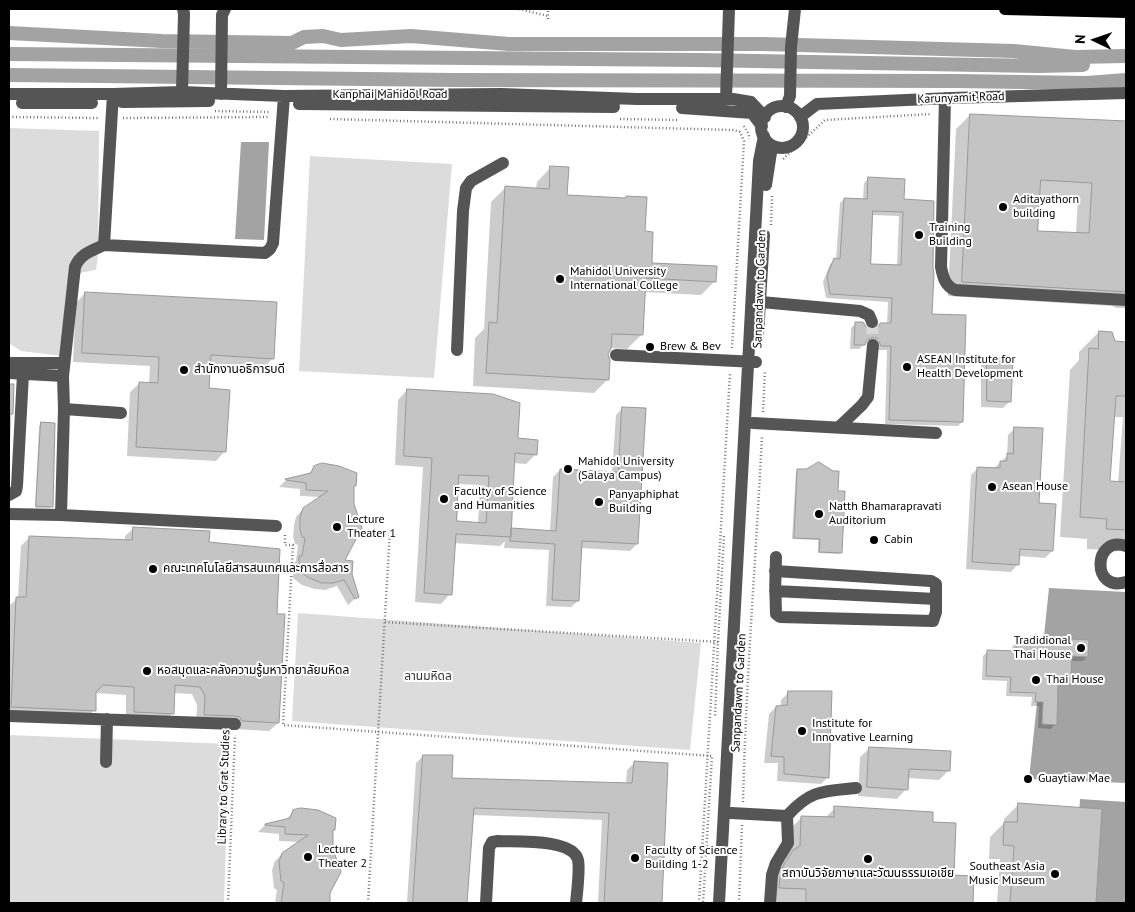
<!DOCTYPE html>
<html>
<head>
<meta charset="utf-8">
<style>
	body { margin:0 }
	#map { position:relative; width:1135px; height:912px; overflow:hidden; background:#fff; font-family:"PT Sans",sans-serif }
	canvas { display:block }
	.frame { position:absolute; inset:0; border:10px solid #000; pointer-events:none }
	.north { position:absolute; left:1070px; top:15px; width:50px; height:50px; -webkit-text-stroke:4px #fff; paint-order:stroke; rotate:273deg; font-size:14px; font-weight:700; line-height:20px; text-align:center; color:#000 }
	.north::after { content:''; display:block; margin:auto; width:18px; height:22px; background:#000; clip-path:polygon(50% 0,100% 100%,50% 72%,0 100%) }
</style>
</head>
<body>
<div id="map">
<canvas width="1135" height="912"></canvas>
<div class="frame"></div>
<div class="north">N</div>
</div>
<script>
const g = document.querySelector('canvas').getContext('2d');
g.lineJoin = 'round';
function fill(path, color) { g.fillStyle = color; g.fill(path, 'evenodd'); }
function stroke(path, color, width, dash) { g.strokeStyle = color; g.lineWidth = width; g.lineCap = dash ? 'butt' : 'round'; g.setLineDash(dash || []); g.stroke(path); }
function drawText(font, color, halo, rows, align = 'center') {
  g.font = font + ' "PT Sans","Noto Sans Thai",sans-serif'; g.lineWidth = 4; g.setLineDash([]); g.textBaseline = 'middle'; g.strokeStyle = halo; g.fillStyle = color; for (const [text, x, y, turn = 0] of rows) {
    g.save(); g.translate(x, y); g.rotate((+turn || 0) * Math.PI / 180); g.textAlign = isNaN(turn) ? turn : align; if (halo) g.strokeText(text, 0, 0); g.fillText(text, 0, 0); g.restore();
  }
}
const green = new Path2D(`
	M9,128L99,131L98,256L96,270L74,274L70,357L21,351L9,343Z
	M310,156L452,164L434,378L299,371Z
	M298,613L701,643L690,750L292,721Z
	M9,735L229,744L224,903H9Z`);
const water = new Path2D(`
	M241,142H269L264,240L235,239Z
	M1049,588L1126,592V783L1029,779Z
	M1080,799L1126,802V903H1073Z`);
const shadow = new Path2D(`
	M970,115L1126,122V308H1117L1112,306L948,296L956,129ZM1039,195L1078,197L1076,234L1037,232Z
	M551,167L566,196L644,233L650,264L715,281L701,295L644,292L641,335L627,349L610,348L607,354L608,379L594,393L473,386L475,338L484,329L491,202L505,188L536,189L537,182Z
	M869,178L902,200L930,315L962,422L958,426L885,424L887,350H877L874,343L868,341L859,349H850L851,328L856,323L872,331L881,324H887L888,302L826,298L823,282L830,264L836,260L840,203L844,199L863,200L864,183ZM871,215L899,216L897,266L869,265Z
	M85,293L273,358L264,368L209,365L208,390L225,451L216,461L127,456L130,392L140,383H149L150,366L73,362L76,303Z
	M1099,332L1115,342L1126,343V543L1119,551L1087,549V539L1060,537L1070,370L1079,360V352ZM1114,417H1123L1118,483L1109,482Z
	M988,358L1010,401L1003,408L981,407V365Z
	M9,385H13L9,465Z
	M407,390L516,439L536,454L526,464L513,463L510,532H550L553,477L560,470L612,473L616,415L623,408L637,544L630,551L581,548L578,601L571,607L546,606L549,550L504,548L505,541L500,546L454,543L450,594L441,604L415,602L423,467L395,465L398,400ZM457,484L480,485L478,524L455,522Z
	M41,424L52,506L50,508H35L39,426Z
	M1015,428L1052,551L1045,558L1019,556L1018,564L1011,572L966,569L971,475L978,468L993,469L1007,456L1008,435Z
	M315,467L355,485L353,487L343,561L351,574L357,597L348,605L337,586L325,590L315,589L302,585L293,578V564L296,561L298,545L295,544L293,537L294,525L296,517L303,509L321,497L300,496V489L279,487L286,480L307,475Z
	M798,470L837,492L841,552L839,554L818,553V540L792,539L796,472Z
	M134,528L208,543L276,615L278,723L269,731L234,729L196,723L197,705L192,694L173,693V713L164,721L126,720V695L95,693L94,710L86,719L9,715V606L18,598L21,546L29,538L125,541V536Z
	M1036,639L1087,656L1083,661H1070V677L1065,682H1060L1057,685L1055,724L1051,729L1038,728L1039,706H1031L1032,697L1006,696L1007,681L982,680L983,656L988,651L1012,652V647L1017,642L1032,643Z
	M788,693L828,777L821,784L777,781L778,763H764L769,714L776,707H781V700Z
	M870,748L949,770L939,780L907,778L906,789L897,799L858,796L860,757Z
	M423,756L451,779L626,784L627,770L634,763L667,764L661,903H598L602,820L473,815L466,903H407L416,763Z
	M1018,805L1101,810L1094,903H997L1000,859H989L990,837L1004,823V819Z
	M835,808L932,823L952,876L973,878L971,903H793L766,902L780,865L786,859L788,831L802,817L825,818Z
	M294,811L334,829L332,832L331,849L340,872L323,903H275L277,890L274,888L272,870L275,861L282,854L300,842L279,841V834L258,832L265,825L287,819Z`);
const canal = new Path2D(`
	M9,33L162,41L292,43L304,37L323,36L341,40L411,36L509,44H763L1014,51L1075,57L1126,56
	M9,54L698,60L1038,66L1083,65
	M9,75L454,80L955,81L1087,83L1126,80`);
const building = new Path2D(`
	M970,114L1126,121V292L962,282ZM1041,180L1092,183L1089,233L1038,231Z
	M550,166L569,167L567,195L626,198V196L647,197L645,231L653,232L652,263L717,266L716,282L646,278L643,335L612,334L611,349L608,354L610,360L609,380L486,373L489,322L497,323L505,186L549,189Z
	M868,177L905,179L904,199L934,201L933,267L934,274L932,314L966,315L963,422L889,420L891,346H881L878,339L873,337L867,340L865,345H854L855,322H863L867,328L872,330L878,327L880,323H891L892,298L830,294L827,276L834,258L840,259L844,198L867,199ZM873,211L903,212L901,265L871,264Z
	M85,292L277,302L274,359L211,355L209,388L230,390L226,452L136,447L139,382L158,383L159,357L82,353Z
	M1099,331L1112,332L1115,341L1126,342V396H1116L1110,481L1126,482V530L1106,529L1107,519L1080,517L1089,348L1098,349Z
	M987,357L1013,358L1011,402L987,401Z
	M9,384H14L13,414H9Z
	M407,389L493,394L520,403L518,438L538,440L537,455L515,453L511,537L456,534L452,595L424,593L432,458L404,456ZM459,475L489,476L486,523L457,521Z
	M622,407L646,408L638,544L582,541L579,601L552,600L555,544L510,541L511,528L556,531L560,469L618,472Z
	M41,422L55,423L53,507L36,506Z
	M1014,427L1043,428L1039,503L1056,504L1053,551L1020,549L1019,565L972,562L977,467L1000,468V461H1007V453L1013,454Z
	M819,462L833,471H839L838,491H845L842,553L819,552L820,539L794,538L797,469H806Z
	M322,463L339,466L357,473L356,486H354V504L362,528L345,560L353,561L352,574L359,597L355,599L344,580L333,583H322L309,578L299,571V556H302L305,538L302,537L300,529V517L303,508L328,491L306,490V483L286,480L285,479L311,473L314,466Z
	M133,527L210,531L209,542L280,549L277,614H285L279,723L242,721L240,717L235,716L204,715L205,696L200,687L175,685L174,714L134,712V687L103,685L96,692V711L11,707L16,597H26L29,536L132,540Z
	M1036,637L1089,640L1088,657L1072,656L1071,678L1061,677V683L1058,682L1057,725L1042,724L1043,702H1035L1036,693L1010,692L1011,677L986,676L987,650L1016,651V641L1035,642Z
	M788,691H832L829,778L784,774V757L771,756L776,706L787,705Z
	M869,747L951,751L950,771L909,769L908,790L867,787Z
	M423,755H453L452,778L632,783L634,761L668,763L662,903H604L609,813L474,808L467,903H413Z
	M1018,803L1102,809L1096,903H1010L1014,846L1003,845L1004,822H1017Z
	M834,806L933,812V822L956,823L954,875L974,876L973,903H806V889L779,888L780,877L783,866L793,850L800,846L801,816L834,817Z
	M301,808L318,810L336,818L335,830H333V849L341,872L330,893V903H281L284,883L281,881L279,862L282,853L308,835L285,834V827L265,825V824L290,818L293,810Z`);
const minorTunnel = new Path2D(`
	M872,322L873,345`);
const path = new Path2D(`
	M519,9L548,16
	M548,19V9
	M215,111L270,112
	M9,117L100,118
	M123,118L270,117
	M330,119L733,130L740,132L744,141L732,348
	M620,119L677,120
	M744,126L749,135V139
	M783,159L825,120L932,114
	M771,225L772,196
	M763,412L765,370
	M285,535V545H293L283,725L712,756L703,903
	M385,622L718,642L715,716
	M718,642L724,536
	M743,802C746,679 756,558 762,435
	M228,903L235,735
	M368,903L390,531
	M699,903L730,373
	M739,903L742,825`);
const minor = new Path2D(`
	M182,92L184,14L183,9
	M9,94H113L182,92L284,96L502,94L637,99H733L751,102L765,117
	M113,94L104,245L265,253L270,249L273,243L284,96
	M221,94L222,15L225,9
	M945,98L941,267C943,277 945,286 955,290L1126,300
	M726,99L729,9
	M122,102L209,101
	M22,103H92
	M299,104L614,107
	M761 127a21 21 0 1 1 42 0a21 21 0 1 1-42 0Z
	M786,107L790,96L791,47L795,9
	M682,108L752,113L762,126
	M800,117L817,104L951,98L1126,93
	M766,185L772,146
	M761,302L860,311L869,315L872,322
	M758,335L764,235
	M457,350L463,211L466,188L471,181L503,163
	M616,355L756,362
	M9,363H64
	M9,373L63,376L75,267C80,254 91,251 104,245
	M63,376L64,409L121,413
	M753,423L936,433
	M839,427L862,405L868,397L873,345
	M9,495L16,491L17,486L23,374
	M9,514L61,515L276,526
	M61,515L64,409
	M1126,546C1093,535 1091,593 1126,582
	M775,571L931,581L936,584V612L933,621L780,617L776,614C775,595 775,576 776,557
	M775,591L936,599
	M9,716L235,724
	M106,762L107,719
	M731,813L787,816L788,843L776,863L772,875L770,903
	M787,816C810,790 823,791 856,788
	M486,903L489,848L492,842L498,841C515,842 573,838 578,860C580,869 577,893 576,903
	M719,903L759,161L764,136`);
const major = new Path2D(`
	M1005,9L1126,12`);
const markers = [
	[1003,207,5,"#000"],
	[919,235,5,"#000"],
	[560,279,5,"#000"],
	[650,347,5,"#000"],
	[907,367,5,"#000"],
	[184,370,5,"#000"],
	[568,469,5,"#000"],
	[992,487,5,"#000"],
	[444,499,5,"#000"],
	[599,502,5,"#000"],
	[819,514,5,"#000"],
	[337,527,5,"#000"],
	[874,540,5,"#000"],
	[153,569,5,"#000"],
	[1081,648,5,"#000"],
	[147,671,5,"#000"],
	[1036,680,5,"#000"],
	[802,731,5,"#000"],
	[1028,779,5,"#000"],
	[308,857,5,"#000"],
	[635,858,5,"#000"],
	[868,859,5,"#000"],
	[1055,874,5,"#000"]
];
const streetNames = [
	["Kanphai Mahidol Road",390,95],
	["Karunyamit Road",961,98,-2],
	["Sanpandawn to Garden",760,289,-88],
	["Sanpandawn to Garden",739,693,-87],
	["Library to Grat Studies",224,787,-88]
];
const poiNames = [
	["Aditayathorn",1013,200],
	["building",1013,214],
	["Training",929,228],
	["Building",929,242],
	["Mahidol University",570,272],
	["International College",570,286],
	["Brew & Bev",660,347],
	["ASEAN Institute for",917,360],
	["Health Development",917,374],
	["สำนักงานอธิการบดี",194,370],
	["Mahidol University",578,462],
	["(Salaya Campus)",578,476],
	["Asean House",1002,487],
	["Faculty of Science",454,492],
	["and Humanities",454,506],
	["Panyaphiphat",609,495],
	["Building",609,509],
	["Natth Bhamarapravati",829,507],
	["Auditorium",829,521],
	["Lecture",347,520],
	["Theater 1",347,534],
	["Cabin",884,540],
	["คณะเทคโนโลยีสารสนเทศและการสื่อสาร",163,569],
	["Tradidional",1071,641,"right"],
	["Thai House",1071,655,"right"],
	["หอสมุดและคลังความรู้มหาวิทยาลัยมหิดล",157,671],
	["Thai House",1046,680],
	["Institute for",812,724],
	["Innovative Learning",812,738],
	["Guaytiaw Mae",1038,779],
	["Lecture",318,850],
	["Theater 2",318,864],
	["Faculty of Science",645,851],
	["Building 1-2",645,865],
	["Southeast Asia",1045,867,"right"],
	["Music Museum",1045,881,"right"],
	["สถาบันวิจัยภาษาและวัฒนธรรมเอเชีย",868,874,"center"]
];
const parkNames = [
	["ลานมหิดล",428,677]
];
fill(green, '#dcdcdc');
fill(water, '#a3a3a3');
fill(shadow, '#0003');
stroke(canal, '#a3a3a3', 14);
fill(building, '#c4c4c4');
stroke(building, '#999', 1);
stroke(minorTunnel, '#d9d9d9', 12, [12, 6]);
stroke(path, '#777', 2.5, [1, 2.5]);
stroke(minor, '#555', 12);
stroke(major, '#000', 12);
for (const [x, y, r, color] of markers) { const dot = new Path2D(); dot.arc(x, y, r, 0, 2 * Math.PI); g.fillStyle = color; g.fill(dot); stroke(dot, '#fff', 2); }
drawText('12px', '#000', '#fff', streetNames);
drawText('12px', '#000', '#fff', poiNames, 'left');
drawText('12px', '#333', '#fff', parkNames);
</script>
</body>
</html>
